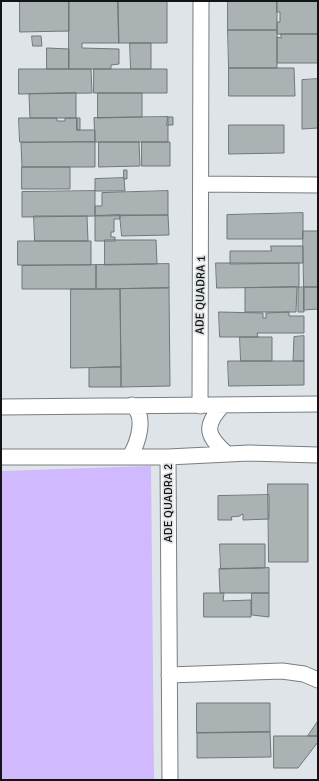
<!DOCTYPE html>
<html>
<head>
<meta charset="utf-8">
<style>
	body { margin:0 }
	#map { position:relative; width:319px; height:781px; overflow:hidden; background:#dee4e8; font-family:Signika,sans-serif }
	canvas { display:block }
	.frame { position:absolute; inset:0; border:2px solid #121415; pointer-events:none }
</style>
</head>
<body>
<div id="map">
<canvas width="319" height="781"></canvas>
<div class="frame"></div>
</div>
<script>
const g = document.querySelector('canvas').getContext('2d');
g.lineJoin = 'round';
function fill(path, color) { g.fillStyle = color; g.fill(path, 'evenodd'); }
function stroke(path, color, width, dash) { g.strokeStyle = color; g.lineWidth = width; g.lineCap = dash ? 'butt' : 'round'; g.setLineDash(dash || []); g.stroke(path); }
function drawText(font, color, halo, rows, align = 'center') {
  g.font = font + ' Signika,sans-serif'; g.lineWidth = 3.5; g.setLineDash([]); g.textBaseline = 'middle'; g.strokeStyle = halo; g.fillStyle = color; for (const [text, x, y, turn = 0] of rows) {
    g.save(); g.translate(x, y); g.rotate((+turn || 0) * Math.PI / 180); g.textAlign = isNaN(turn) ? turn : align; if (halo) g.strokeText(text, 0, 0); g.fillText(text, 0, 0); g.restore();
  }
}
const green = new Path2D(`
	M151,466L154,780H1V471Z`);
const building = new Path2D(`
	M20,1H69V31L20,32Z
	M69,1H118L119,43H82V48L119,49V64L111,65V69H69Z
	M118,1H167V43H119Z
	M228,1H277V30H228Z
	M277,1H318V34H277V22H280V12H277Z
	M228,30H277V68H229Z
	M281,34H318V63H277V37L281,38Z
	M32,36H41L42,46H33Z
	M130,43H151V69H131Z
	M47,48L69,49V69H47Z
	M229,68H294L295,96H229Z
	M19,69H91L92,93L19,94Z
	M94,69H167V93H94Z
	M318,79V128L302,129V80Z
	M76,93V118H30L29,94Z
	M98,93H142V117L98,118Z
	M168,117V142H95L94,118Z
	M168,117H173V125H167Z
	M19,118H57V121H65V118H77V130H95V142H20Z
	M77,118H80V130H77Z
	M229,125H284V153L229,154Z
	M95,142V167H22L21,143Z
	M99,142H139L140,166L99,167Z
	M142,142H170V166H142Z
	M22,167H70V189H22Z
	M124,170H127V179H124Z
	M124,178L125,191H95V179Z
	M95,191V216L22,217V192Z
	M168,191V215L95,216V206H102V193Z
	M303,213V239H227V215Z
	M120,215H168L169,235L122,236Z
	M120,215V219H114V232H111V237H115V241H95V216Z
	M34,216H87L88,241H35Z
	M303,231H318V287H304Z
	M105,240H156L157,264L105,265Z
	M18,241H91V265H18Z
	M271,246H303V263L230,264V251H271Z
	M216,263H299V287L217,288Z
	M169,264V288L96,289V265Z
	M96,265V289H22V266Z
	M297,287L296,312H245V288Z
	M304,287H318V309L304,310Z
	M304,287V312H298V288Z
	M169,288L170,386L121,387L120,289Z
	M71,289H120L121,367L71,368Z
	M219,312L263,313V318H266V313L289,312V316H304V333H257L258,337H220Z
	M304,336V361H293L294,337Z
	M240,337H272V361H241Z
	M228,361H304V385L229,386Z
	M121,367V387H89V368Z
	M268,484H308V562H269Z
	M269,495V519L243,520V514H242L240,516L231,517L232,520H218V496Z
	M220,544H265V568L221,569Z
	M269,568V593H220L219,569Z
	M204,593H224L223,601L251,600V617H204Z
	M252,593H269V617L252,615Z
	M197,703H270V732L197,733Z
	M318,721V736H308Z
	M270,732L271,757L197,758V733Z
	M274,736H318V742L298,768H274Z`);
const street = new Path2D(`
	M202,184L318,185
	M200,406L201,1
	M222,406C203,427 207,436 227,454
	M1,407L318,404
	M130,456C138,443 147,416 132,405
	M1,457H168L249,453L318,455
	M168,457L170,780
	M169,675L282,671L304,674L318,680`);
const streetNames = [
	["ADE QUADRA 1",201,295,-89],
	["ADE QUADRA 2",169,503,-90]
];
fill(green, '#d0b9fe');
fill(building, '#abb2b3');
stroke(building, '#707778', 1);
stroke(street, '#787e81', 17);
stroke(street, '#fff', 15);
drawText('12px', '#121415', '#dee4e8', streetNames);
</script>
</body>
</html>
